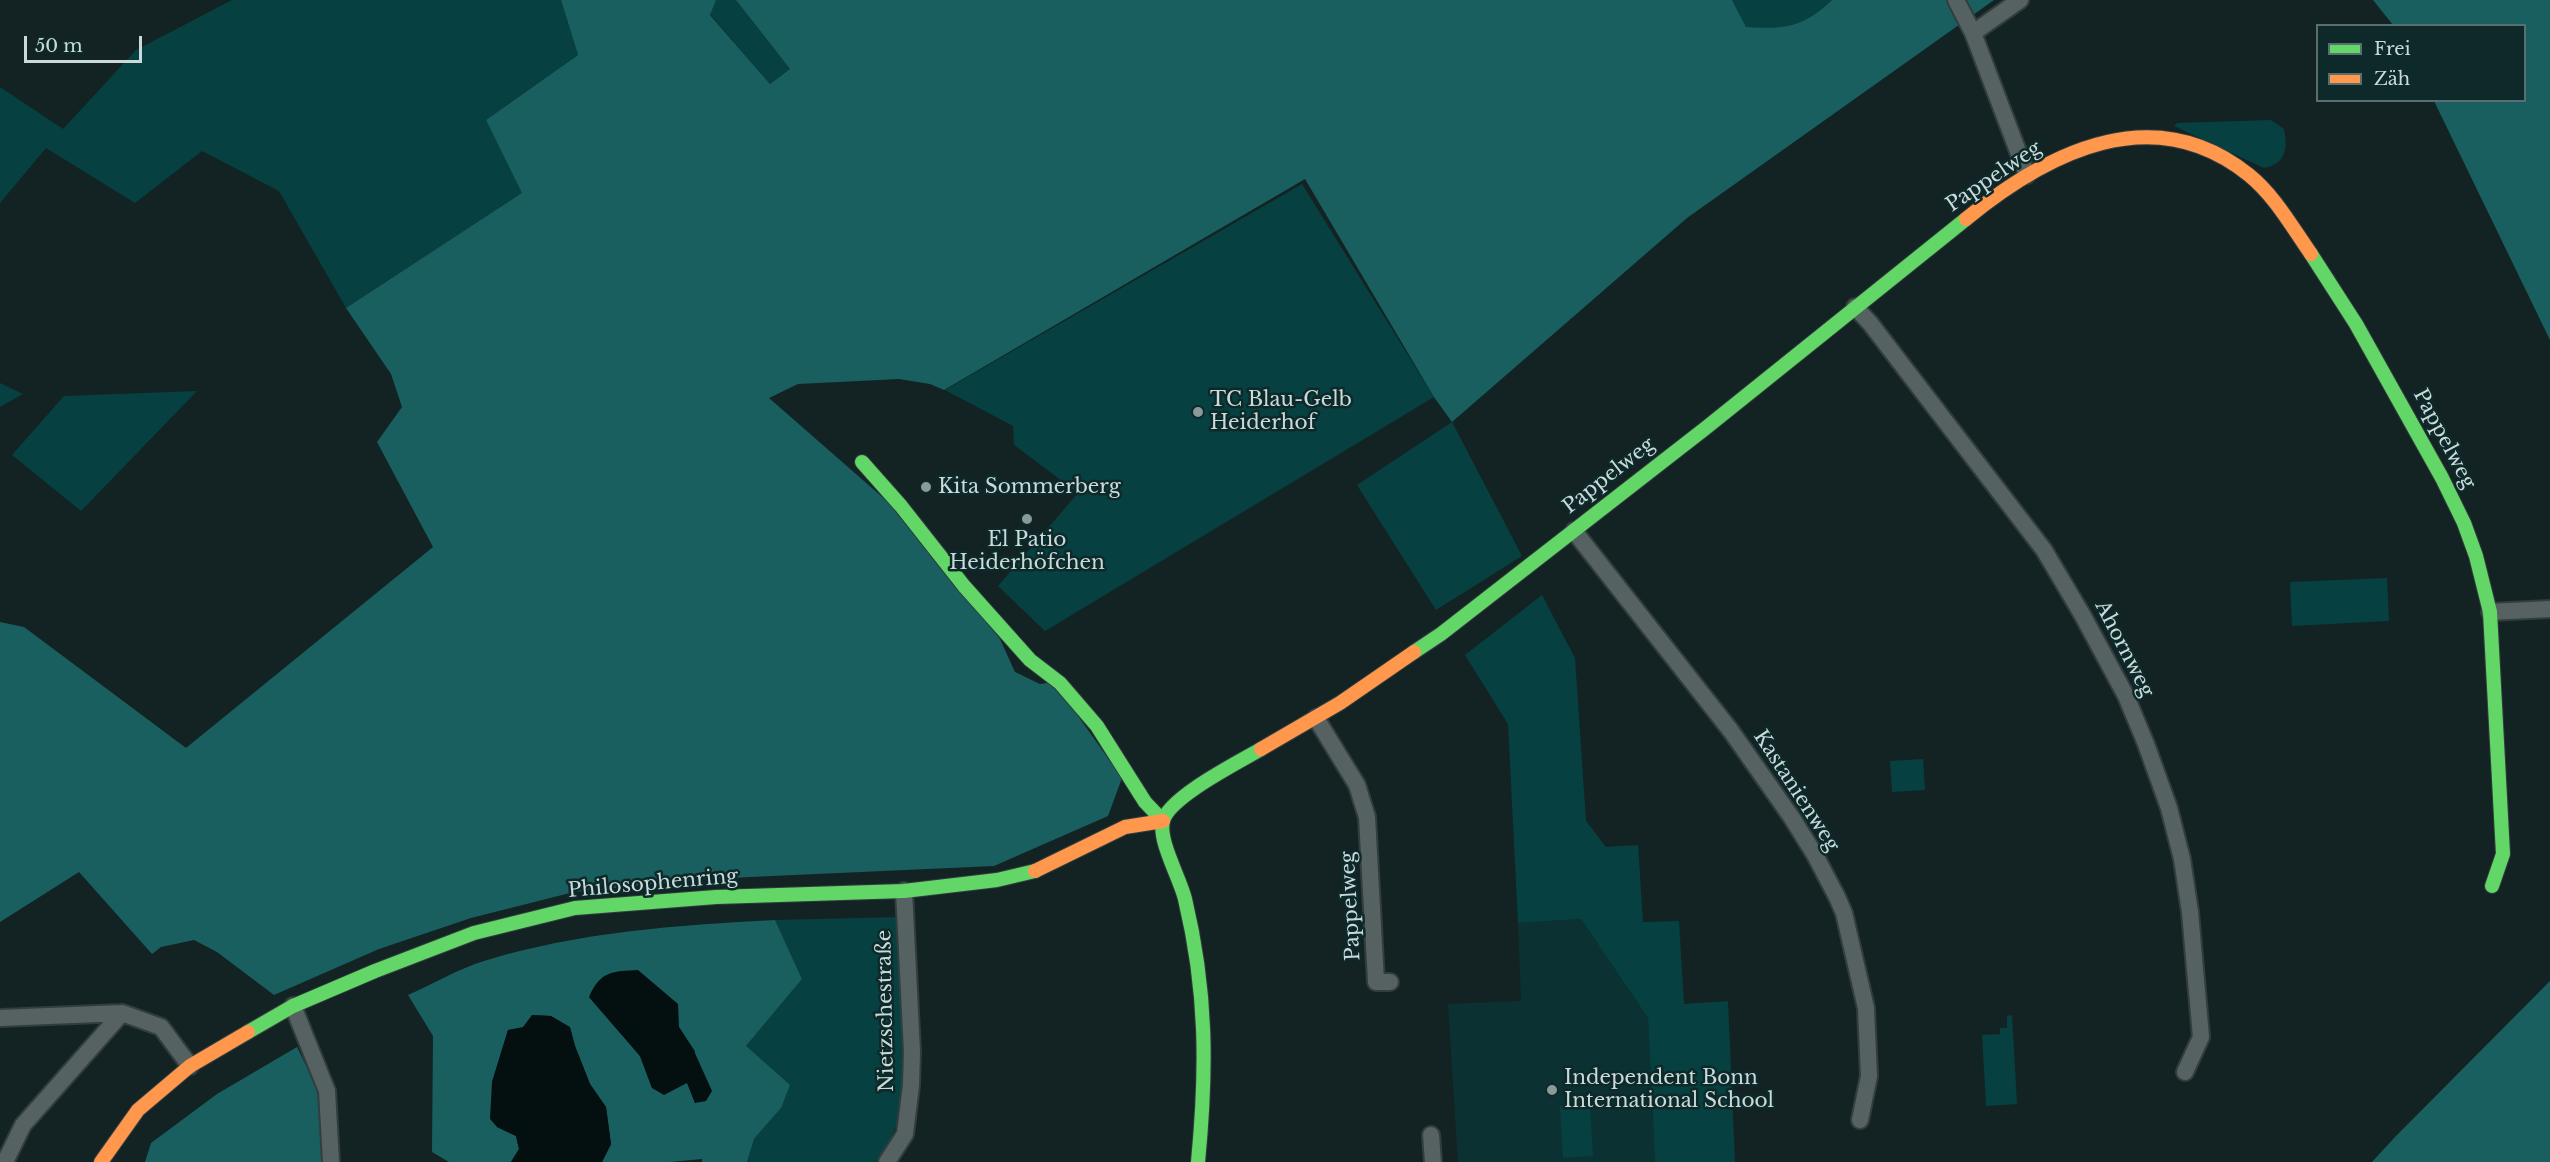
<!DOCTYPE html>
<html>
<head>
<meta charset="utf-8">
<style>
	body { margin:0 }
	#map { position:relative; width:2550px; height:1162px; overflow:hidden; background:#132323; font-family:"Libre Baskerville",serif }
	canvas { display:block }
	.legend { position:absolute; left:2316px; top:24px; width:210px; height:78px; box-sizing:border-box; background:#0d2929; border:2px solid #596f6f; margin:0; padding:8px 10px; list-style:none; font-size:18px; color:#cad9d9 }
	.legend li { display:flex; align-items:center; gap:12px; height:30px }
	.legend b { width:30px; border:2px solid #596f6f }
	.scale { position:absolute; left:24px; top:36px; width:118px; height:27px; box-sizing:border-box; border:3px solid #cad9d9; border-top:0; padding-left:8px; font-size:18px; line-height:21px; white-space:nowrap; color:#cad9d9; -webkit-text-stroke:4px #0d2929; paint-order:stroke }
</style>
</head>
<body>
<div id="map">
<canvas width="2550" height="1162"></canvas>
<ul class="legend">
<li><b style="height:8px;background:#63d668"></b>Frei</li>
<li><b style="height:8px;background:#ff974d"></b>Zäh</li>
</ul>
<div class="scale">50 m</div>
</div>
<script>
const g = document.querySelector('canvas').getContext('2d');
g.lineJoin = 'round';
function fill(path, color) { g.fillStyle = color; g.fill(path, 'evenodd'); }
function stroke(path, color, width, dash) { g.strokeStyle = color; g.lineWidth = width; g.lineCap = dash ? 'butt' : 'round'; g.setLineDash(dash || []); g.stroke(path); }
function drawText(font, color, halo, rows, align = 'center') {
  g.font = font + ' "Libre Baskerville",serif'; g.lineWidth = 5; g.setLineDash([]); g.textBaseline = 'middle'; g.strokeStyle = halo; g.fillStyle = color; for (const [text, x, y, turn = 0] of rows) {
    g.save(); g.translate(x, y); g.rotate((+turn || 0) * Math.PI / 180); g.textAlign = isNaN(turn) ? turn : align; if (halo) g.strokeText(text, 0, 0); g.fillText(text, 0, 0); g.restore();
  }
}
const built = new Path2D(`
	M1581,919L1648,1018L1655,1162H1458L1448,1004L1521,1001L1518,923Z`);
const green = new Path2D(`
	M232,0H561L578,55L486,120L523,193L346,308L279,191L202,151L135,203L46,148L0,203V87L63,129L136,50Z
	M716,0H736L790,69L770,84L710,14Z
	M1732,0H1832C1802,28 1785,29 1746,27Z
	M2271,120L2284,129C2288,148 2286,164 2264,168L2174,126L2177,123Z
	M1302,184L1434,397L1045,631L998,586L1078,493L1014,445L1013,426L945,390Z
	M0,383L23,394L0,407Z
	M197,391L81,511L12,455L64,396Z
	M1452,422L1522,556L1436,610L1357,485Z
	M2387,578L2389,621L2292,626L2290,582Z
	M1542,595L1575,658L1586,821L1606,847L1638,845L1643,922L1679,921L1684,1004L1728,1001L1735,1162H1655L1648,1018L1581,919L1518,923L1508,724L1465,655Z
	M1923,759L1925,790L1892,792L1890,761Z
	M899,917L904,1109L885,1151L876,1162H747L754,1139L781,1108L746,1046L802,979L775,920Z
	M2012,1015L2017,1104L1986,1106L1982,1035L2000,1034V1028H2007V1016Z
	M1590,1104L1593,1156L1563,1158L1560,1106Z`);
const forest = new Path2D(`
	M561,0H716L710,15L770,84L790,69L736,0H1732L1746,27C1785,29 1802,28 1832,0H1994L1687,218L1452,422L1434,397L1305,179L944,390L930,384L899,379L798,384L769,398L888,502L1000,639L1015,672L1040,684L1054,682L1122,778L1108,816L994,866L706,879L574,892L471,918L379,949L274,995L217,952L194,940L161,947L152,954L79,872L0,922V622L24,627L186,748L433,547L377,442L402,407L391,374L346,308L522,193L486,120L578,55Z
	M2373,0H2550V340L2434,101L2524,100V26L2393,25Z
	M775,920L802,979L746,1046L790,1085L781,1108L754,1139L747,1162H702V1159L670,1162H602L611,1144L606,1107L590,1084L575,1046L570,1028L551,1016L533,1015L523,1028L508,1030L492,1082L497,1127L516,1136L519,1149L511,1162H449L432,1152L433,1036L408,995C433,984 458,969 484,961C578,932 677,925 775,920ZM589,997L679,1027L695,1051V1103L687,1082L652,1088L640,1056Z
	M2550,981V1162H2372L2395,1137Z
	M297,1047L321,1096L324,1162H145L151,1143L217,1094Z`);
const water = new Path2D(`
	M638,970L678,1004L679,1027L694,1051L712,1091L706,1101L695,1103L687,1083L664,1095L652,1088L640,1056L589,997C600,971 613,971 638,970Z
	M532,1015L551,1016L570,1027L575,1046L590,1084L606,1107L611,1144L602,1162H511L519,1149L516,1136L497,1127L490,1119L492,1082L508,1030L523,1027Z`);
const street = new Path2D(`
	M1956,0L1973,33L2027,175
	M1973,33L2020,0
	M1855,307L1870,323L2044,550L2083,616L2126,696L2146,744L2169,808L2182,859L2190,912L2201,1037L2185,1072
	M1574,531L1731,731L1792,818L1815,855L1837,897L1844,913L1866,1008L1869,1076L1860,1120
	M2490,612L2550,609
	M1316,718L1357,785L1367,817L1376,982H1390
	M293,1006L327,1091L331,1162
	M0,1018L122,1013L161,1027L190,1066
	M1431,1135L1433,1162
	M5,1162L23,1125L122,1013
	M887,1162L905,1134L911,1085L912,1052L904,891`);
const fast = new Path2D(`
	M2311,254L2356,324L2442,478L2464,523L2476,556L2490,612L2503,854L2492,886
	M862,462L901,506L964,586L1030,660L1060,683L1097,726L1145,802L1163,821
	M1414,652L1441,634L1707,427L1966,219
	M248,1032L293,1006L375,971L474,933L575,908L716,897L904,891L997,880L1035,871
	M1198,1162C1207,1069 1207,991 1185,899C1180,878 1158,841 1163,821C1169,797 1239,762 1261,749`);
const slow = new Path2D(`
	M1966,219C2048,152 2153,98 2249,175C2275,196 2292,227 2311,254
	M1261,749L1340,703L1414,652
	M1035,871L1125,827L1163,821
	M101,1162L138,1110L190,1066L248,1032`);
const markers = [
	[1198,412,6,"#8a9999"],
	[926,487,6,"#8a9999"],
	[1027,519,6,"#8a9999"],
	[1552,1090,6,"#8a9999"]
];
const streetNames = [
	["Pappelweg",1994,177,-34],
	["Pappelweg",2444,439,62],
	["Pappelweg",1609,476,-38],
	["Ahornweg",2124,649,63],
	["Kastanienweg",1796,791,57],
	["Philosophenring",653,884,-5],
	["Pappelweg",1351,906,-93],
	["Nietzschestraße",886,1011,-91]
];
const poiNames = [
	["TC Blau-Gelb",1210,400],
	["Heiderhof",1210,423],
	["Kita Sommerberg",938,487],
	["El Patio",1027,540,"center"],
	["Heiderhöfchen",1027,563,"center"],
	["Independent Bonn",1564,1078],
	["International School",1564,1101]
];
fill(built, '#0c3132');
fill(green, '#074040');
fill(forest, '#195f60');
fill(water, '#040f0f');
stroke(street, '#323d3d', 20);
stroke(fast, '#323d3d', 16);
stroke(slow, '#323d3d', 16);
stroke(street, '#566262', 16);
stroke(fast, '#63d668', 14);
stroke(slow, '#ff974d', 14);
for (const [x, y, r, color] of markers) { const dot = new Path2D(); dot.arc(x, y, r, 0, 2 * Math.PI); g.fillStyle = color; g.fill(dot); stroke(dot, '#0d2929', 2); }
drawText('20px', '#cad9d9', '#0d2929', streetNames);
drawText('20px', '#cad9d9', '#0d2929', poiNames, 'left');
</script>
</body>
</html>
